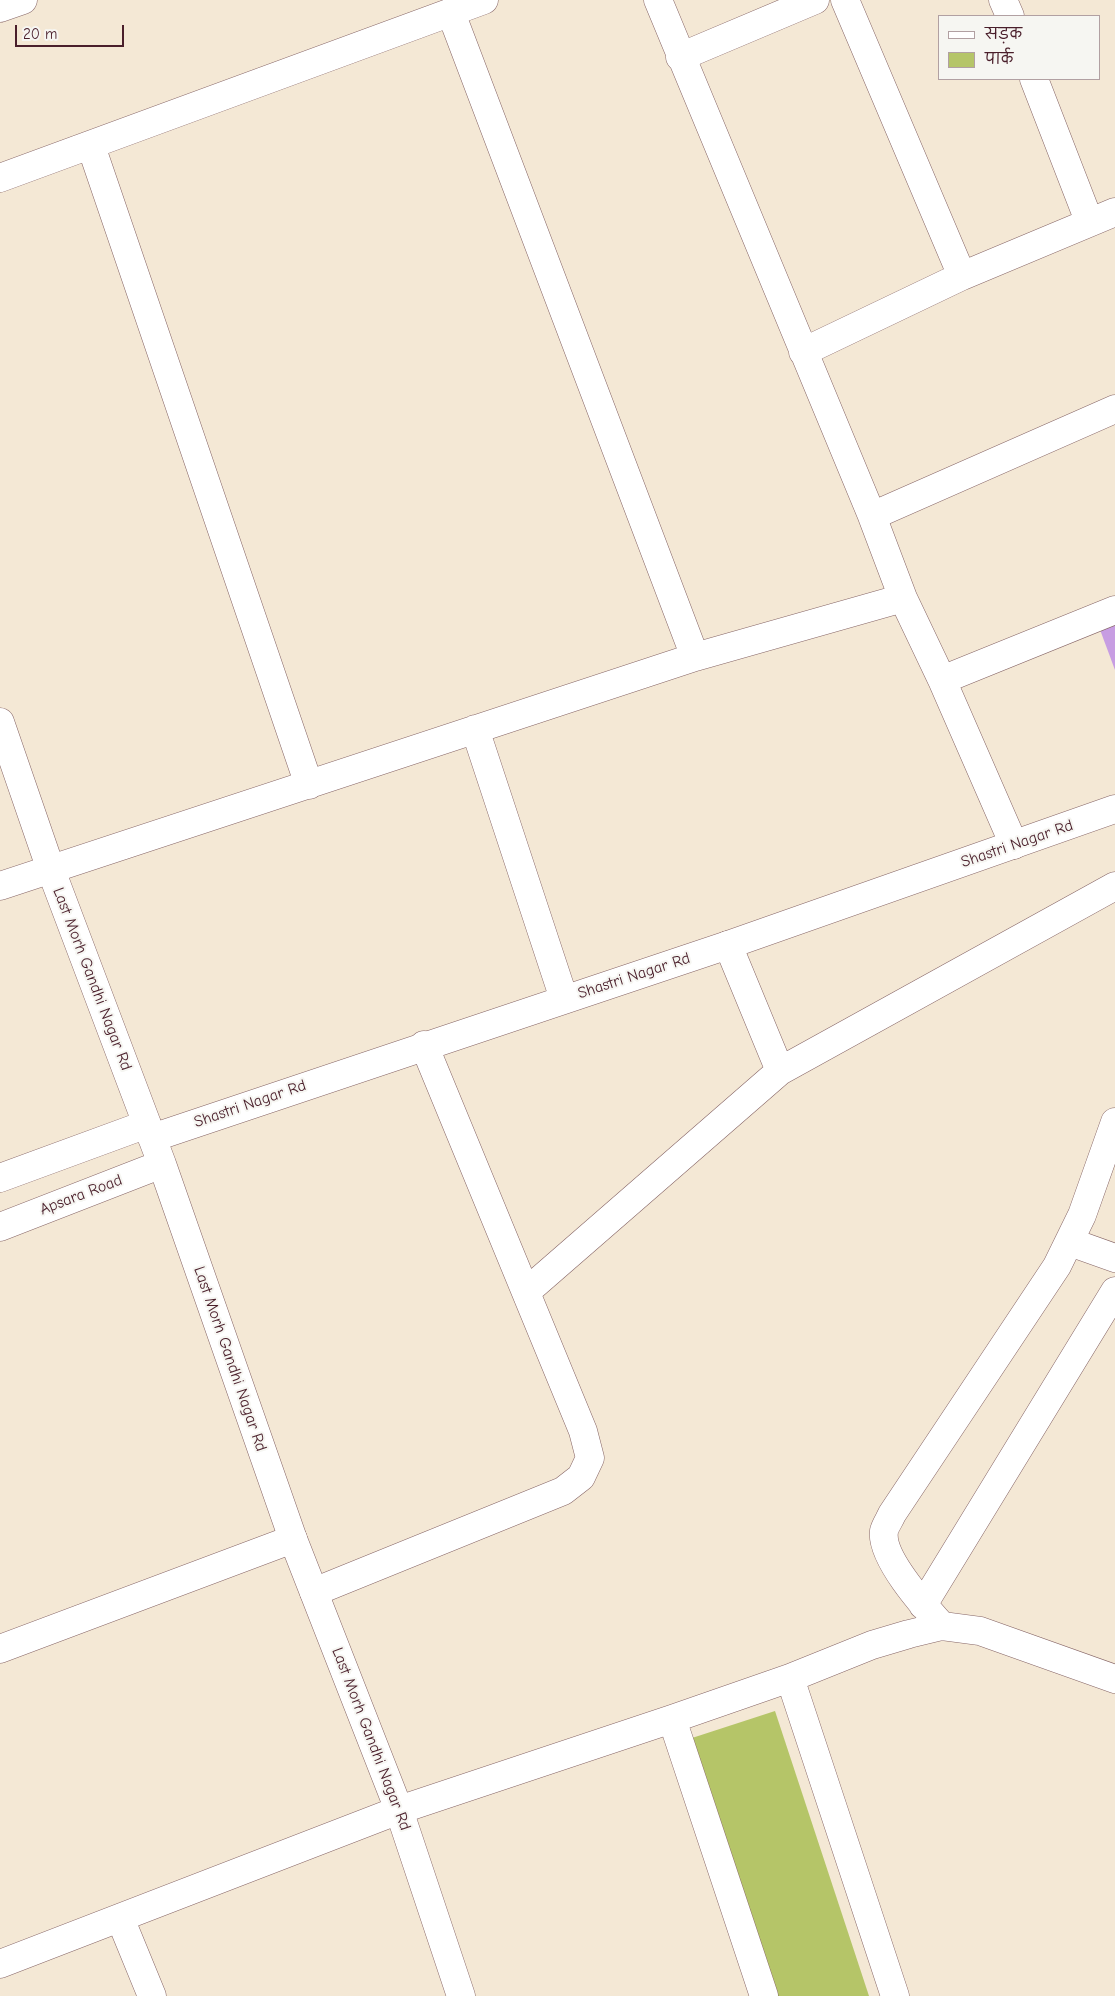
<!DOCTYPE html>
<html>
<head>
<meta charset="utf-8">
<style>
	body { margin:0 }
	#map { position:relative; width:1115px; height:1996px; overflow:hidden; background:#f4e8d5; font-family:"Comic Neue","Playpen Sans Deva",sans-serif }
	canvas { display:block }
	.legend { position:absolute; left:938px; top:15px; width:162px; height:65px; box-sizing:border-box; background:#f6f6f2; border:1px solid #b1a0a2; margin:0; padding:6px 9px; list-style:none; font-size:15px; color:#4a1f2b }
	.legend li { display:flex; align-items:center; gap:10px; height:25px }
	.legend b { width:25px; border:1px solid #b1a0a2 }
	.scale { position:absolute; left:15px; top:25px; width:109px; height:22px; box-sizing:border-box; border:2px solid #4a1f2b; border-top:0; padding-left:6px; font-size:15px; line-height:18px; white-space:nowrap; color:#4a1f2b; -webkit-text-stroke:4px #f6f6f2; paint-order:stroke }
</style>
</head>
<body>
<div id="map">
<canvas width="1115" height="1996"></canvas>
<ul class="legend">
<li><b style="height:6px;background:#fff"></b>सड़क</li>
<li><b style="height:14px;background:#b5c568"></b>पार्क</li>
</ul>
<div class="scale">20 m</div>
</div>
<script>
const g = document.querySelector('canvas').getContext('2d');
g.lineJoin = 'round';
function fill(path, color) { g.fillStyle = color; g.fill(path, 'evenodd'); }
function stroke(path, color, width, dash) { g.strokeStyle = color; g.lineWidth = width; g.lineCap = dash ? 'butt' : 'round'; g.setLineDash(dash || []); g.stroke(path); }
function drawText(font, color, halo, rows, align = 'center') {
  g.font = font + ' "Comic Neue",sans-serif'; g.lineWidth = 4; g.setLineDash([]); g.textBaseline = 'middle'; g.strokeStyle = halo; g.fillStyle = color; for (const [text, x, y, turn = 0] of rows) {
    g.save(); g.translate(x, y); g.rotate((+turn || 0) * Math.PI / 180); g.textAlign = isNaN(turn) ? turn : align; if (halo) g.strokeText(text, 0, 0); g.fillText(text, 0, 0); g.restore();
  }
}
const green = new Path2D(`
	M775,1711L869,1996H777L692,1738Z`);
const building = new Path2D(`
	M1115,621V670L1099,627Z`);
const street = new Path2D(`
	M658,0L872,516L903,598L942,680L1115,610
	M845,0L962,276
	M1003,0L1010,16
	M0,8L23,0
	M451,13L695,657
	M680,57L815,0
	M1034,79L1089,221
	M91,146L309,785
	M0,178L484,0
	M803,352L962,276L1115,212
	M872,516L1115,409
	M942,680L1014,845
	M475,729L564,999
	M0,886L695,657L903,598
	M728,945L780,1071
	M1070,1242L1115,1258
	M526,1292L780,1071L1115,886
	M314,1592L563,1491L581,1477L590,1458L583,1431L424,1045
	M923,1605L1115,1291
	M942,1626C925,1607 880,1557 884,1531C885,1526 890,1519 892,1514L1057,1266L1082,1215L1115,1122
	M0,1649L293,1539
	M790,1678L895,1996
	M672,1719L764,1996
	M120,1918L152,1996
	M0,1964L399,1810L672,1719L790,1678L872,1645L909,1634L942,1626L980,1631L1115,1679`);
const secondary = new Path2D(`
	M0,722L51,870L162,1164L293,1539L399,1810L461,1996
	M152,1138L728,945L1115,809
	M0,1178L147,1124
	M0,1227L162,1164`);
const streetNames = [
	["Shastri Nagar Rd",1017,844,-19],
	["Shastri Nagar Rd",634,976,-18],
	["Last Morh Gandhi Nagar Rd",92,979,69],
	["Shastri Nagar Rd",250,1104,-19],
	["Apsara Road",81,1195,-21],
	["Last Morh Gandhi Nagar Rd",230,1359,71],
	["Last Morh Gandhi Nagar Rd",371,1739,69]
];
fill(green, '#b5c568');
fill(building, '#c79de2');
stroke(street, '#866566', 29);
stroke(secondary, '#866566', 29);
stroke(street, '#fff', 28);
stroke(secondary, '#fff', 28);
drawText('16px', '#4a1f2b', '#f6f6f2', streetNames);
</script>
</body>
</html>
